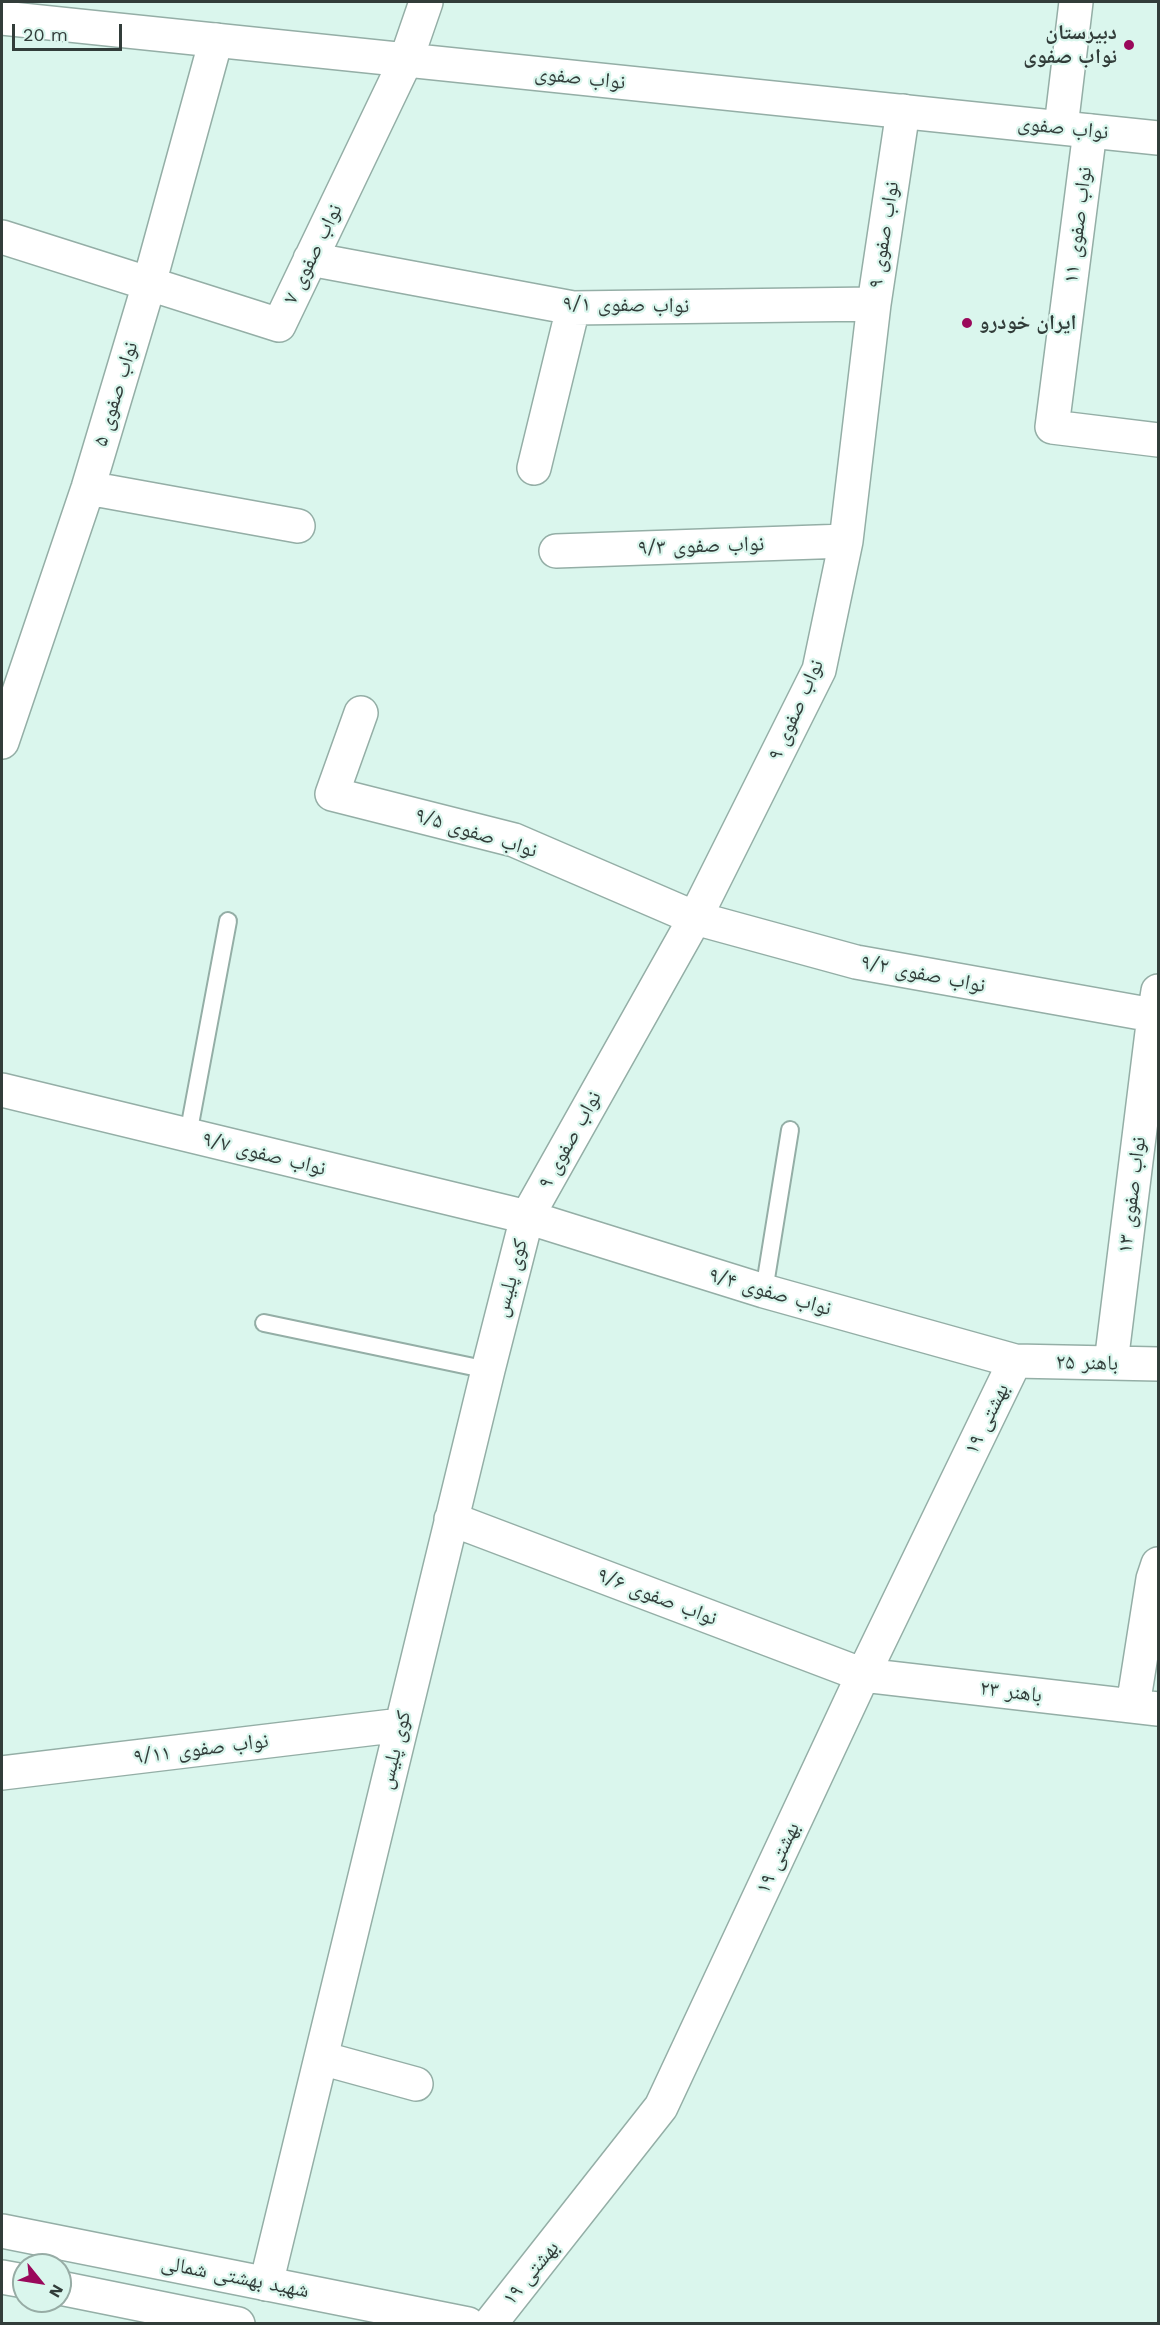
<!DOCTYPE html>
<html>
<head>
<meta charset="utf-8">
<style>
	body { margin:0 }
	#map { position:relative; width:1160px; height:2325px; overflow:hidden; background:#daf6ed; font-family:"Work Sans",sans-serif }
	canvas { display:block }
	.frame { position:absolute; inset:0; border:3px solid #323d3a; pointer-events:none }
	.north { position:absolute; left:12px; top:2253px; width:60px; height:60px; box-sizing:border-box; background:#daf6ed; border:2px solid #97aca5; border-radius:50%; rotate:120deg; font-size:16px; font-weight:700; line-height:24px; text-align:center; color:#323d3a }
	.north::after { content:''; display:block; margin:auto; width:21px; height:27px; background:#9a095b; clip-path:polygon(50% 0,100% 100%,50% 72%,0 100%) }
	.scale { position:absolute; left:12px; top:24px; width:110px; height:27px; box-sizing:border-box; border:3px solid #323d3a; border-top:0; padding-left:8px; font-size:18px; line-height:21px; white-space:nowrap; color:#323d3a; -webkit-text-stroke:4px #daf6ed; paint-order:stroke }
</style>
</head>
<body>
<div id="map">
<canvas width="1160" height="2325"></canvas>
<div class="frame"></div>
<div class="north">N</div>
<div class="scale">20 m</div>
</div>
<script>
const g = document.querySelector('canvas').getContext('2d');
g.lineJoin = 'round';
function stroke(path, color, width, dash) { g.strokeStyle = color; g.lineWidth = width; g.lineCap = dash ? 'butt' : 'round'; g.setLineDash(dash || []); g.stroke(path); }
function drawText(font, color, halo, rows, align = 'center') {
  g.font = font + ' "Work Sans","Noto Naskh Arabic",sans-serif'; g.lineWidth = 4.5; g.setLineDash([]); g.textBaseline = 'middle'; g.strokeStyle = halo; g.fillStyle = color; for (const [text, x, y, turn = 0] of rows) {
    g.save(); g.translate(x, y); g.rotate((+turn || 0) * Math.PI / 180); g.textAlign = isNaN(turn) ? turn : align; if (halo) g.strokeText(text, 0, 0); g.fillText(text, 0, 0); g.restore();
  }
}
const lane = new Path2D(`
	M188,1135L228,921
	M764,1291L790,1130
	M264,1323L488,1370`);
const street = new Path2D(`
	M1061,127L1076,2
	M1090,131L1052,427L1158,440
	M2,237L279,325L406,60
	M310,259L573,308L874,304
	M534,468L573,308
	M88,488L298,526
	M556,551L846,541
	M361,713L332,794L514,840L695,918L856,962L1158,1016
	M2,742L88,488L149,284L216,40
	M2,1090L527,1217L764,1291L1015,1361L1158,1364
	M1111,1363L1154,1016L1158,991
	M451,1519L863,1675L1158,1709
	M1133,1706L1153,1579L1158,1564
	M2,1773L401,1725
	M321,2058L416,2084
	M266,2284L488,1370L527,1217L695,918L819,670L846,541L874,304L903,111
	M490,2324L661,2107L863,1675L1015,1361`);
const secondary = new Path2D(`
	M2,18L1158,138
	M406,60L426,2
	M2,2231L468,2324
	M2,2277L24,2281
	M60,2288L238,2324`);
const markers = [
	[1129,45,6,"#9a095b"],
	[967,323,6,"#9a095b"]
];
const poiNames = [
	["دبیرستان",1117,33],
	["نواب صفوی",1117,57],
	["ایران خودرو",979,323,"left"]
];
const streetNames = [
	["نواب صفوی",580,78,6],
	["نواب صفوی",1063,128,6],
	["نواب صفوی ۱۱",1078,225,-83],
	["نواب صفوی ۹",884,235,-81],
	["نواب صفوی ۷",313,254,-64],
	["نواب صفوی ۹/۱",626,305,1],
	["نواب صفوی ۵",116,394,-73],
	["نواب صفوی ۹/۳",701,546,-2],
	["نواب صفوی ۹",796,710,-66],
	["نواب صفوی ۹/۵",476,833,17],
	["نواب صفوی ۹/۲",923,974,11],
	["نواب صفوی ۹",570,1140,-61],
	["نواب صفوی ۹/۷",264,1154,14],
	["نواب صفوی ۱۳",1132,1195,-83],
	["کوی پلیس",511,1278,-75],
	["نواب صفوی ۹/۴",770,1292,16],
	["باهنر ۲۵",1087,1363,1],
	["بهشتی ۱۹",987,1419,-64],
	["نواب صفوی ۹/۶",657,1597,21],
	["باهنر ۲۳",1011,1692,7],
	["نواب صفوی ۹/۱۱",201,1749,-7],
	["کوی پلیس",395,1750,-76],
	["بهشتی ۱۹",778,1858,-65],
	["بهشتی ۱۹",531,2273,-51],
	["شهید بهشتی شمالی",235,2277,11]
];
stroke(lane, '#94aea6', 20);
stroke(street, '#94aea6', 36);
stroke(secondary, '#94aea6', 36);
stroke(lane, '#fff', 16);
stroke(street, '#fff', 33);
stroke(secondary, '#fff', 33);
for (const [x, y, r, color] of markers) { const dot = new Path2D(); dot.arc(x, y, r, 0, 2 * Math.PI); g.fillStyle = color; g.fill(dot); stroke(dot, '#daf6ed', 2); }
drawText('bold 21px', '#323d3a', '#daf6ed', poiNames, 'right');
drawText('21px', '#323d3a', '#daf6ed', streetNames);
</script>
</body>
</html>
